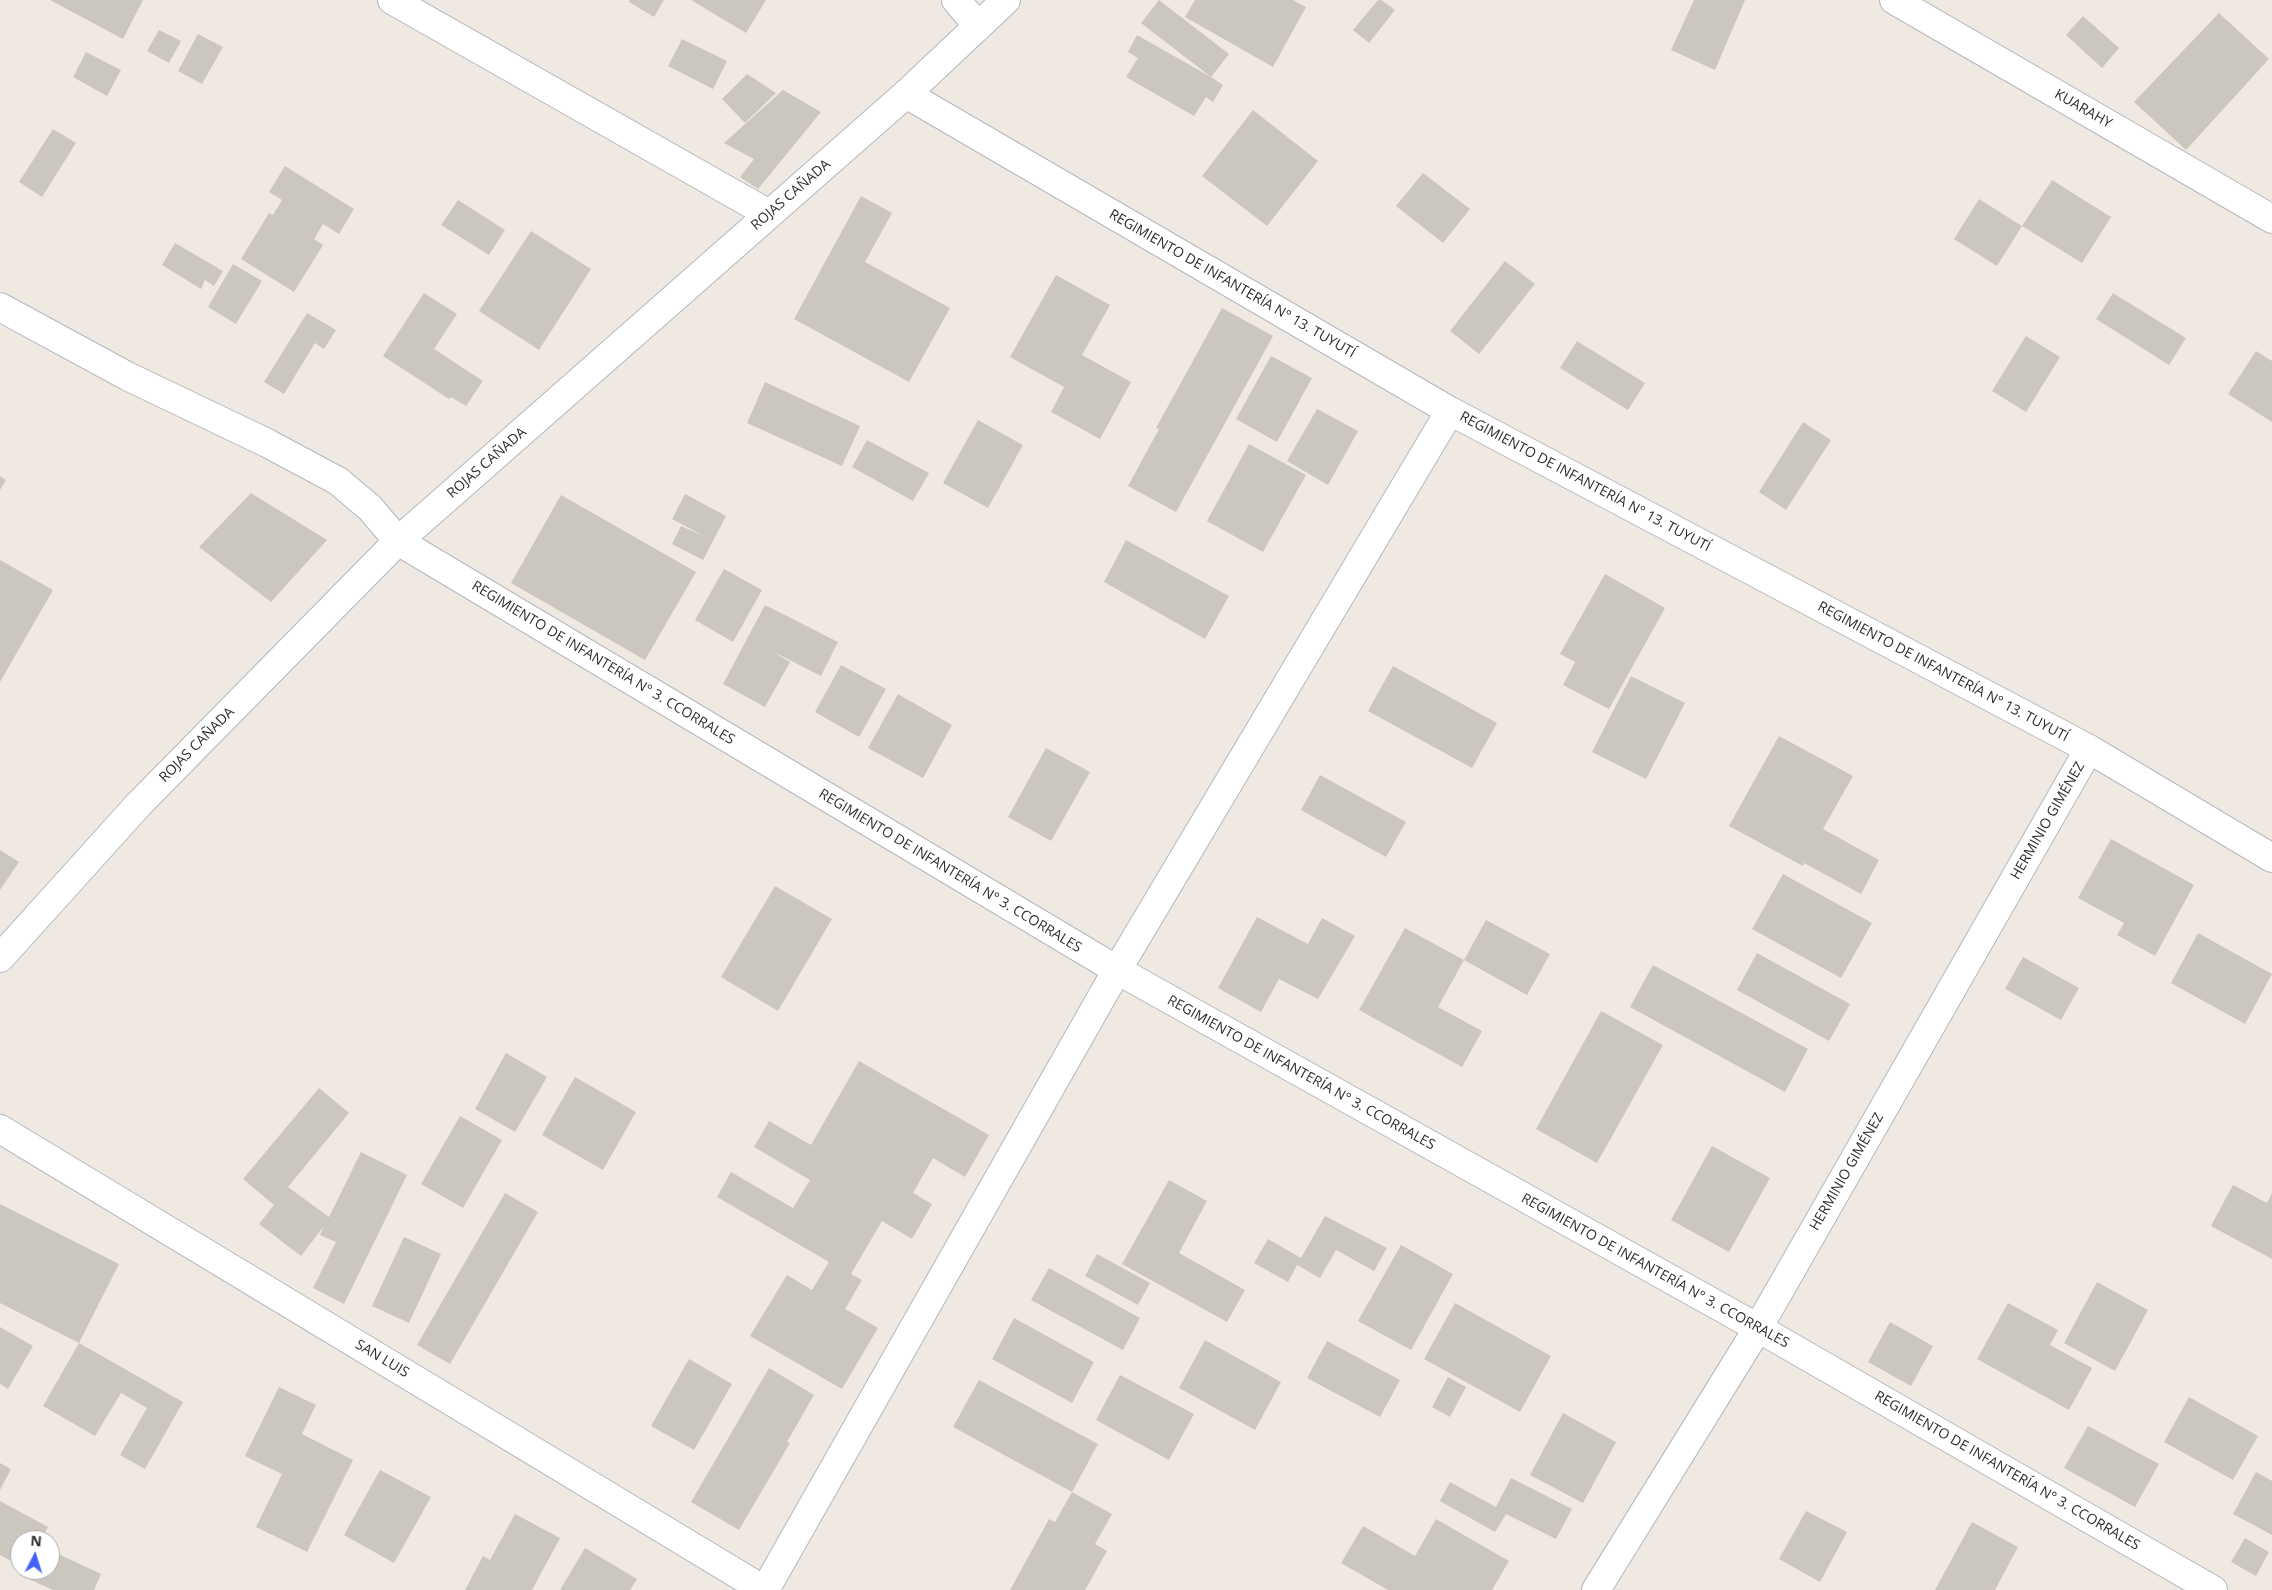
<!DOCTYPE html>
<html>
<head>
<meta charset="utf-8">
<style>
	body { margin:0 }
	#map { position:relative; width:2272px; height:1590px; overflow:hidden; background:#efe9e1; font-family:"Open Sans",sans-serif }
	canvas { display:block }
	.north { position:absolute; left:10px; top:1530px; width:50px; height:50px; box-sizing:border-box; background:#fff; border:1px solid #ababab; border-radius:50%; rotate:5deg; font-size:14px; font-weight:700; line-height:20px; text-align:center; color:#2e2e2e }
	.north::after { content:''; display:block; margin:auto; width:18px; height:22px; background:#4264fb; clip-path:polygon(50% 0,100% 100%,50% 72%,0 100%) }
</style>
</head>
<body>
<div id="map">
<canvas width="2272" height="1590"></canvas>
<div class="north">N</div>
</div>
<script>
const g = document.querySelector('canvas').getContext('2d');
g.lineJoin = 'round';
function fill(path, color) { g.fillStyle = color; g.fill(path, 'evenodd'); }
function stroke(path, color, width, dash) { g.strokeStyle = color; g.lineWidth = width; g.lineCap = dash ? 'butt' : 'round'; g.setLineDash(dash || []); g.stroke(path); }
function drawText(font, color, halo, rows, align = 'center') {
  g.font = font + ' "Open Sans",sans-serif'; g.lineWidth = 4; g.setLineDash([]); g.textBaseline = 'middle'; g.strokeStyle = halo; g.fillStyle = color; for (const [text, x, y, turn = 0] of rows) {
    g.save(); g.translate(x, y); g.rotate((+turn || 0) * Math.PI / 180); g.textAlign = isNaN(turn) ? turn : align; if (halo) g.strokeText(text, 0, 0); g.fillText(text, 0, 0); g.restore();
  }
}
const building = new Path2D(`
	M50,0H143L123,39Z
	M630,0H664L654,17L629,2Z
	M691,0H766L746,33Z
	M1159,0L1229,54L1211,77L1223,85L1213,102L1206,97L1194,116L1126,77L1138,58L1128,52L1137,35L1211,77L1141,23Z
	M1195,0H1293L1306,7L1273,67L1185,17Z
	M1378,0H1381L1395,10L1369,43L1353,30Z
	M1694,0H1745L1715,70L1671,50Z
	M2219,13L2269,59L2186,150L2134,102Z
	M2083,16L2119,48L2102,68L2066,35Z
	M159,30L181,41L169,63L147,51Z
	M198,34L223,47L202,84L178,71Z
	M682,39L727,61L713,89L668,66Z
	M86,52L121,70L107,96L73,77Z
	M747,74L776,93L745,123L722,99Z
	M783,90L821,112L758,189L740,177L754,159L724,143Z
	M1253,110L1318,161L1267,226L1202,176Z
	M53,129L76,143L42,197L19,182Z
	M285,166L354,209L339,234L323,224L314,239L323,245L294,292L241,259L269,213L273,215L282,200L269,192Z
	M1423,173L1470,209L1443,243L1396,206Z
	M2052,180L2111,217L2082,263L2022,226Z
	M861,196L892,213L865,262L950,308L909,382L794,319Z
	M1979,199L2022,226L1997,266L1954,239Z
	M458,200L505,230L489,255L441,225Z
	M531,231L591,269L539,350L479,311Z
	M175,243L223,271L214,286L205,280L201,289L162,265Z
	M1505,261L1535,284L1479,354L1450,331Z
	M233,264L262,281L236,324L208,307Z
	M1056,275L1110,305L1082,355L1131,382L1100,439L1051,412L1064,387L1010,357Z
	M424,293L457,314L434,349L483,381L466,406L451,397L449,399L383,356Z
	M2113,293L2186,338L2169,365L2096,319Z
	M1222,308L1273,336L1176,512L1128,486L1159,429L1156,428Z
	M307,313L336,330L324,349L315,343L284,394L264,382Z
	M2026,336L2060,357L2026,412L1992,391Z
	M1577,341L1645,383L1628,410L1560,368Z
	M2256,351L2272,361V422L2228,394Z
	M1271,356L1312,378L1277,442L1236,419Z
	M765,382L860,426L842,466L747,423Z
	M1317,409L1358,431L1328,485L1287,461Z
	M978,420L1023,445L988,508L943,483Z
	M1803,422L1831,440L1786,510L1759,492Z
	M867,440L929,473L913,501L852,467Z
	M1249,444L1306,475L1263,552L1207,521Z
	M0,476L6,480L0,490Z
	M251,493L327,540L271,602L199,547Z
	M685,494L726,516L703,560L672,544L681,526L704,536L672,519Z
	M561,495L696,572L645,660L511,583Z
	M1126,540L1229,596L1205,639L1104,582Z
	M0,560L53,590L0,682Z
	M724,569L762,590L733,642L695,620Z
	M1605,574L1665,608L1609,709L1563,685L1575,662L1560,654Z
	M765,605L838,642L821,676L772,651L790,662L765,707L723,684Z
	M841,665L886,689L859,737L815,712Z
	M1393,666L1497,723L1472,768L1368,711Z
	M1631,676L1685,703L1646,779L1592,752Z
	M898,694L952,725L923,778L868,748Z
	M1779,736L1853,776L1823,829L1879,860L1861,894L1804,863L1803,866L1729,826Z
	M1046,748L1090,772L1051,841L1008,817Z
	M1320,775L1406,822L1386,857L1301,810Z
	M2111,839L2194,885L2155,956L2117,935L2124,923L2078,898Z
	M0,850L19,862L0,890Z
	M1783,874L1872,923L1841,978L1752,929Z
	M775,886L832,919L778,1011L721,977Z
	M1257,917L1308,944L1322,918L1355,936L1318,999L1279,979L1261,1012L1218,988Z
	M1486,920L1550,954L1527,995L1464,960L1438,1007L1482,1031L1462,1067L1359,1010L1405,928L1464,960Z
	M2198,933L2272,974L2245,1024L2171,983Z
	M1757,953L1850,1004L1829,1041L1737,990Z
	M2023,957L2079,988L2061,1020L2005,989Z
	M1653,965L1808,1049L1785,1092L1630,1007Z
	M1601,1011L1663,1045L1597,1163L1536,1129Z
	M506,1053L547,1077L515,1132L475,1109Z
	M859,1061L989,1135L965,1177L933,1158L913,1193L932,1204L912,1239L882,1221L851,1274L862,1280L845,1309L878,1328L842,1389L750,1336L787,1275L812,1290L829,1262L717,1197L731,1172L793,1208L810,1180L754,1147L769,1121L811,1145Z
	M575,1077L636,1112L603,1170L542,1135Z
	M319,1088L349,1113L288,1187L329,1217L361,1152L407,1175L344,1304L313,1288L336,1242L320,1235L324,1226L301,1256L259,1224L274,1205L243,1179Z
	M460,1116L502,1140L463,1208L421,1184Z
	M1712,1146L1770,1178L1729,1252L1671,1220Z
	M1169,1180L1207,1201L1179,1253L1245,1290L1227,1322L1122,1264Z
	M2233,1185L2267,1203L2272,1193V1259L2211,1226Z
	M505,1193L538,1212L450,1364L417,1345Z
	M0,1204L119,1264L79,1343L0,1303Z
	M1325,1216L1387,1248L1374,1271L1336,1250L1320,1278L1297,1265L1288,1282L1254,1263L1268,1239L1301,1258Z
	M404,1237L441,1254L409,1323L372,1306Z
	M1401,1245L1453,1274L1411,1350L1358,1321Z
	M1097,1254L1150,1283L1138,1305L1085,1276Z
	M1049,1268L1140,1318L1123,1350L1031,1300Z
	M2097,1282L2148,1310L2115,1371L2064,1343Z
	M1455,1303L1551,1356L1520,1412L1424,1359Z
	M2008,1303L2058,1330L2050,1345L2092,1368L2069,1410L1977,1359Z
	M1014,1318L1094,1362L1072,1403L992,1359Z
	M1890,1322L1933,1346L1911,1386L1868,1362Z
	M0,1327L33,1346L8,1389L0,1384Z
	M1205,1340L1281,1382L1255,1430L1179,1388Z
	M1327,1341L1400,1380L1380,1417L1307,1378Z
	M79,1343L183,1402L145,1469L120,1455L147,1408L121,1393L95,1436L43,1406Z
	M689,1359L732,1384L694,1450L651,1426Z
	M769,1368L814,1395L787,1442L790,1443L739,1530L691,1502Z
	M1120,1375L1194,1414L1169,1460L1096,1420Z
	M1448,1377L1466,1387L1450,1417L1432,1407Z
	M979,1380L1098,1444L1072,1492L953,1427Z
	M279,1387L316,1405L302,1434L353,1460L307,1552L256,1527L282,1474L245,1456Z
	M2189,1397L2258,1436L2233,1480L2164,1442Z
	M1563,1413L1616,1442L1583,1503L1530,1475Z
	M2088,1426L2159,1464L2135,1507L2064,1468Z
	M0,1463L11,1469L0,1490Z
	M380,1470L431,1497L394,1563L344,1535Z
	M2256,1472L2272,1481V1535L2233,1514Z
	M1511,1478L1572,1509L1556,1539L1506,1514L1495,1532L1440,1501L1450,1482L1496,1507Z
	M1072,1492L1112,1514L1095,1544L1107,1551L1085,1590H1010L1049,1519L1055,1522Z
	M0,1501L48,1527L40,1540H20V1566L0,1555Z
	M1806,1511L1847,1532L1820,1582L1779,1559Z
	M515,1514L560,1538L532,1590H465L483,1556L490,1560Z
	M1436,1519L1509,1561L1492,1590H1388L1341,1563L1363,1526L1415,1556Z
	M1972,1522L2018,1547L1995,1590H1935Z
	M2245,1538L2269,1552L2256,1576L2231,1562Z
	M585,1548L637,1579L630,1590H560Z
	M50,1550L101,1574L94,1590H53L31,1580L36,1570H50Z`);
const minor = new Path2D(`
	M392,0L769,214
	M956,0L978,26
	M906,94L1450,411L2089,749L2272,858
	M0,307L127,376L267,443L338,481L370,508L398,541L1117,970L1758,1328L2213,1590
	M765,1590L1117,970L1450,411
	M1596,1590L1758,1328L2089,749`);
const tertiary = new Path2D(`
	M1894,0L2272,219
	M0,1129L764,1590`);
const secondary = new Path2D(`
	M0,958L139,804L398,541L906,94L1006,0`);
const streetNames = [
	["KUARAHY",2083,109,30],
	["ROJAS CAÑADA",791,195,-41],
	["REGIMIENTO DE INFANTERÍA N° 13. TUYUTÍ",1232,284,30],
	["ROJAS CAÑADA",487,463,-41],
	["REGIMIENTO DE INFANTERÍA N° 13. TUYUTÍ",1585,482,28],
	["REGIMIENTO DE INFANTERÍA N° 3. CCORRALES",603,663,31],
	["REGIMIENTO DE INFANTERÍA N° 13. TUYUTÍ",1943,672,28],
	["ROJAS CAÑADA",197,745,-45],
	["HERMINIO GIMÉNEZ",2048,821,-60],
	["REGIMIENTO DE INFANTERÍA N° 3. CCORRALES",950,871,31],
	["REGIMIENTO DE INFANTERÍA N° 3. CCORRALES",1301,1073,29],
	["HERMINIO GIMÉNEZ",1847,1172,-60],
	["REGIMIENTO DE INFANTERÍA N° 3. CCORRALES",1655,1271,29],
	["SAN LUIS",382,1359,31],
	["REGIMIENTO DE INFANTERÍA N° 3. CCORRALES",2007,1471,30]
];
fill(building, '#cbc7bf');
stroke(minor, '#b4b7c1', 30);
stroke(tertiary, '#b4b7c1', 30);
stroke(secondary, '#b4b7c1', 30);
stroke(minor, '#fff', 28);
stroke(tertiary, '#fff', 28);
stroke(secondary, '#fff', 28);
drawText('14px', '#2e2e2e', '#fff', streetNames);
</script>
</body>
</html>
